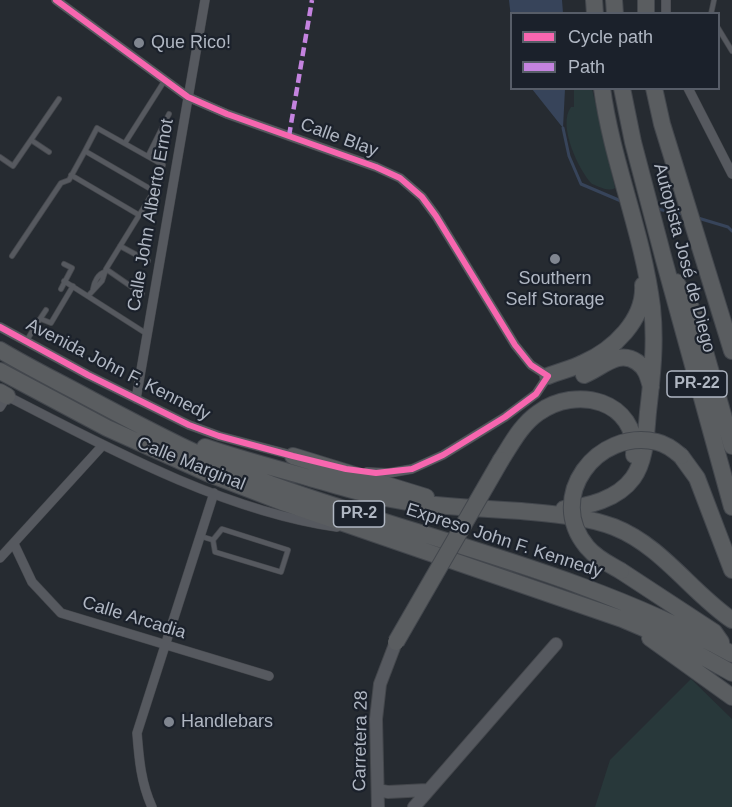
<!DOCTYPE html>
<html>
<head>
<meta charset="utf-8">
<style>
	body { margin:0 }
	#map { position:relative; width:732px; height:807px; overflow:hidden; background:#262b31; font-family:Arial,sans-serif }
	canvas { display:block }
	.legend { position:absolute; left:510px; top:12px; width:210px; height:78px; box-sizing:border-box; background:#1b212b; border:2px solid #575d68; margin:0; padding:8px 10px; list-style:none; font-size:18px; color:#b0b7c3 }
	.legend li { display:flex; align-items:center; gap:12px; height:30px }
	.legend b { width:30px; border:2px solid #575d68 }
</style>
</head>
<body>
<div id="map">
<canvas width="732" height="807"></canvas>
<ul class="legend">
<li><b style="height:8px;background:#f766af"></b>Cycle path</li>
<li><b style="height:8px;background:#c483df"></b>Path</li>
</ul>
</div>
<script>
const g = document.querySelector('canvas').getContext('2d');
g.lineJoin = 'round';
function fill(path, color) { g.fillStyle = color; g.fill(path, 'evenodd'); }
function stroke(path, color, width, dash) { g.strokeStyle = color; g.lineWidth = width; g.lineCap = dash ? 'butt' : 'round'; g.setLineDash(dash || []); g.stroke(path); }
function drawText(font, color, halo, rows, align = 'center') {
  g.font = font + ' Arial,sans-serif'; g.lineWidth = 4.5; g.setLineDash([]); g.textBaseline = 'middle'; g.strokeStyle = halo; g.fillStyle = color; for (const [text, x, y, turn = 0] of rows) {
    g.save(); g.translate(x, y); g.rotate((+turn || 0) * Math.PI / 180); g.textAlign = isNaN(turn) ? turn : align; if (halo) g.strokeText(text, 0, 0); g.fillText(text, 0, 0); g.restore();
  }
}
const green = new Path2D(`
	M574,89H592L615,188C608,192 600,187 592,184C579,171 557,125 571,107H574Z
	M691,679L732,719V807H595L610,760Z`);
const water = new Path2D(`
	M509,0H562L563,13L512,14L511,18Z
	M532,89H565L563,128Z`);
const stream = new Path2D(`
	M563,128L569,156L581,184L621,201
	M657,209L683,214
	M698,218L728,227L732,231`);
const service = new Path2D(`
	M711,14L714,0
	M718,28L732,51
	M31,140L49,152
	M125,143L165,80
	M85,151L97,128L163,165L154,191
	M148,156L169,114
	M0,157L13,166L59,99
	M71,175L139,215
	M120,246L148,261
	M12,256L61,183L69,180L85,151L154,191L106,269L102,281L88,296
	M106,269L142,294
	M64,281L147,334
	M61,289L72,268L64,264
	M93,289C94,282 98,274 105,272
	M41,319L51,323L73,286
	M36,325L46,310
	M27,340L33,330
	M200,536L213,540L215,552L281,572L288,550L222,529L213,540`);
const minor = new Path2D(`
	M56,0L188,97L227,114L376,167L400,178L422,197L436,216L515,345L531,365L548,376L536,394L505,417L443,455L412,469L389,473L367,472
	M666,0V14
	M688,88L732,174
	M0,327L88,375L189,425L219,436L295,456
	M136,399L205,0
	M0,407L7,396C108,448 224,511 337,527
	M14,544L32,582L61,613L269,676
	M0,558L103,445
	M152,807C141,783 139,759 137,733L214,493`);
const tertiary = new Path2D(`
	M378,790L388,792L427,790
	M378,807L376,719L380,684L396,642
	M414,807L556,644`);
const motorway = new Path2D(`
	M594,0L595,14
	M614,0L615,14
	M646,0V14
	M622,88L633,142L664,260L732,507
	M654,88L662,124L732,351
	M676,282L694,313L732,446
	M0,350C30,368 61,383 92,400C152,432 209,462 273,485C426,540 589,574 732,654
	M0,371L107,428L207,473L285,503L622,619L676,642L732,673
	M584,375C602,368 618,349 637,362C646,368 648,376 651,387
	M548,376C559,371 572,369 583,363C613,350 645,320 643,285
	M0,392L7,396
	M205,447C240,459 275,468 310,478C345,488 380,499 416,503C451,507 486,509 521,511C552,514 585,516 614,527C662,546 691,592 732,620
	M293,456L426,497
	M681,456L697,478L732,570
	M501,460C512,443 521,425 538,413C576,385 638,400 634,455
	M564,509C588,506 617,500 633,478C646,460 646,433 648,412C652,377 656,343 652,307C643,233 612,162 602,88
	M621,571L714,632L721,642
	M650,638L732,697`);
const motorwayBridge = new Path2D(`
	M621,571C609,564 596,558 587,547C545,497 597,428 657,442C666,444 674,450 681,456
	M396,642L501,460`);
const quiet = new Path2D(`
	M289,136L312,0`);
const cycleway = new Path2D(`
	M0,327L88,375L189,425L219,436L293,456L346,469L376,473L412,469L443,455L505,417L536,394L548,376L531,365L515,345L436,216L422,197L400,178L376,167L227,114L188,97L56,0`);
const markers = [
	[139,43,6,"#808690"],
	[555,259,6,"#808690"],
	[169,722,6,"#808690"]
];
const shields = [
	[697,384,60],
	[359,514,51]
];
const shieldNames = [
	["PR-22",697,384],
	["PR-2",359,514]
];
const poiNames = [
	["Que Rico!",151,43],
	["Southern",555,279,"center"],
	["Self Storage",555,300,"center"],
	["Handlebars",181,722]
];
const streetNames = [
	["Calle Blay",339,138,20],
	["Calle John Alberto Ernot",151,215,-80],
	["Autopista José de Diego",684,258,75],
	["Avenida John F. Kennedy",118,370,27],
	["Calle Marginal",191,464,22],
	["Expreso John F. Kennedy",504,541,18],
	["Calle Arcadia",134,618,17],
	["Carretera 28",361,741,-89]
];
fill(green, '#28383a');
fill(water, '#37445a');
stroke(stream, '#37445a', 3);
stroke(service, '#44474c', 6);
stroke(minor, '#44474c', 10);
stroke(tertiary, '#44474c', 14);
stroke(motorway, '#43474d', 18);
stroke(service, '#56595f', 4.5);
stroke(minor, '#56595f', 9);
stroke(tertiary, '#56595f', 12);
stroke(motorway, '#5a5d60', 16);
stroke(motorwayBridge, '#43474d', 18, []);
stroke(motorwayBridge, '#5a5d60', 16);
stroke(quiet, '#c483df', 4.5, [9, 4.5]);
stroke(cycleway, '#f766af', 6);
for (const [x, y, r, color] of markers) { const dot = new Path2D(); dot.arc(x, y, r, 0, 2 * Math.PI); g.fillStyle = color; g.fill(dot); stroke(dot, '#1b212b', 2); }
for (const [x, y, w] of shields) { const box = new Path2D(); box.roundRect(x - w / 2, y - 13, w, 26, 4.5); g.fillStyle = '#1b212b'; g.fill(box); stroke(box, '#b0b7c3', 1.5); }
drawText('bold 16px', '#b0b7c3', null, shieldNames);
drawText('18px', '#b0b7c3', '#1b212b', poiNames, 'left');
drawText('18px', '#b0b7c3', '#1b212b', streetNames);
</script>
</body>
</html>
